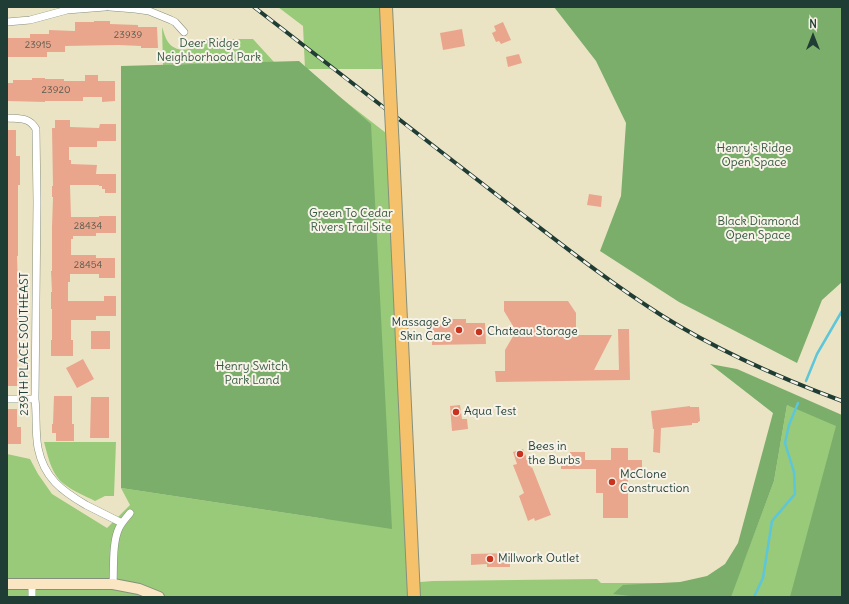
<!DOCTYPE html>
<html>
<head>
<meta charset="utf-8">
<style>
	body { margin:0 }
	#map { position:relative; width:849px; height:604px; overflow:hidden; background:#ebe4c4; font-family:Delius,sans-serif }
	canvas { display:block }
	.frame { position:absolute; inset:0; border:8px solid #1f3d34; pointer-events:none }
	.north { position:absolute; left:793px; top:16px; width:40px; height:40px; -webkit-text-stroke:3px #f7f3e8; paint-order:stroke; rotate:0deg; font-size:11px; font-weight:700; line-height:16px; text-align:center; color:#1f3d34 }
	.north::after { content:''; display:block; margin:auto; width:14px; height:18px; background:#1f3d34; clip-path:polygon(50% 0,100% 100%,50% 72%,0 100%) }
</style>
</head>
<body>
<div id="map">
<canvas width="849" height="604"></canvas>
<div class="frame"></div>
<div class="north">N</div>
</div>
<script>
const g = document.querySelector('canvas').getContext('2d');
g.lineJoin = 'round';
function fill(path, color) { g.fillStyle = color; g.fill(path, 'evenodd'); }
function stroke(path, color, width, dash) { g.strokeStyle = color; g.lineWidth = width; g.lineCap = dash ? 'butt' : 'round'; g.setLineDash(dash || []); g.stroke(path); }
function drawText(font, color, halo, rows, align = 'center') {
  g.font = font + ' Delius,sans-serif'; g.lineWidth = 4; g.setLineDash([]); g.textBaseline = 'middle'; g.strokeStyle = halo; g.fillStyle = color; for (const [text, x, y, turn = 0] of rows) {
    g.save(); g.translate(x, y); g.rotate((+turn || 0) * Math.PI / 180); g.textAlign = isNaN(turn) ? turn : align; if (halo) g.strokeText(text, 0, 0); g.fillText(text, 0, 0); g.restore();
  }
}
const green = new Path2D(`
	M278,7H380L383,69H305L303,26Z
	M162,27C164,32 165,38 168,42C174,51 187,52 195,46C197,44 200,41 202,39H253L274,62L163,65Z
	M305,70L386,133L407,583L433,581L597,579L601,583H730L743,564L774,481L787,405L842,421V597H7V454L30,459L38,474L52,494L107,528L130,505L121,488L326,519Z
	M44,442H116L114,496H105L95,501C85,496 73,491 64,484C51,474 48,456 44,442Z`);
const forest = new Path2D(`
	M554,7H842V282L822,300L797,363L679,302L600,251L621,196L626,123L596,61Z
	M299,61L371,124L392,529L121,488V66Z
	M710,364L737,369L842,415V597H790L836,426L787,405L774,481L731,597H639L613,594L623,585L680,582L707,576L725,564L738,543L773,413Z`);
const stream = new Path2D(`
	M806,381L817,354L842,311
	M754,597L763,578L772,521L795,494L794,472L785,443L789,425L798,403`);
const building = new Path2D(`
	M94,21H110V24L138,25V27H157L158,48H141V46L118,45L65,46V52H47V57H7V38H30V34H49V30L75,31V22H94Z
	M503,22L511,40L501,44L499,41L496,42L492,33L496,31L494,26Z
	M462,29L465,46L443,50L440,33Z
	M519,54L522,63L508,67L506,57Z
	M85,75H98V81H115V101L102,102V97H83V101H45V102L7,101V83H13V80H32V78H45V79H64V81H85Z
	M55,120H70V127L99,128L100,124H116V141H97V147H69V160H71V164L97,165L96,174H116V193H105V189H102V186H99V185H70L71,217H99V216H116V233H96V236H73V239H71V255H96V258H115V278H99V274H70V282H68V301H104V296H116V316H96V320H71V340H73V356H51V340H52V309H51V292H52L51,271H52V227L53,197H52V186H53L52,128H55Z
	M7,130H16V156H20V185H18V256H17L19,314H18L17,386H7Z
	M589,194L602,196L601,207L587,205Z
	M504,301H568L576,313V335H612L594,370H619L618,329H629L630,380L496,382L495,371H505V350L516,331L504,311Z
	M452,319H466V323H485L486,344L432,345V324H452Z
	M91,331H110V349H91Z
	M83,359L94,379L77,388L66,368Z
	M54,396H72V424H74V441H56V433H52V424H53Z
	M91,397H109V438H90Z
	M460,405L462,419H467L468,429L452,431L450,406Z
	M690,406V407H699L700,421L698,422V423H692V425L661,428L660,453L653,452L654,429H653L651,411Z
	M7,409H17V427H21V444H7Z
	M611,448H628V460H642V471H628V518H603V493H596V469H561V459H570V452H585V460H611Z
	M523,449L531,468L532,467L551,515L535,521L534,518L528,521L519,496L524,493L513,465L517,464L513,452Z
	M510,553V567H487V564L471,565V554Z`);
const street = new Path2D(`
	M110,7L135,9L149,11L171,20L175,22L184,32
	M7,22L30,20L67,10L105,7
	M7,118C20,119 29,117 36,129L37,202L35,399C37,416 35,432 38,448C44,478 62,491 86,505C98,511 110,517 122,523
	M7,399H35
	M32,584V597
	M113,584C114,567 112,543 119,528C122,522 126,518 130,513`);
const secondary = new Path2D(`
	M7,584H113L139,589L159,597`);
const primary = new Path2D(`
	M386,7L390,91
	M393,150L414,597`);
const rail = new Path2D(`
	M254,7C335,70 416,133 497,195C551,236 604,279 661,315C718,351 780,378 842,401`);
const primaryBridge = new Path2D(`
	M390,91L393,150`);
const markers = [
	[459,330,4,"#c8321e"],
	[479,332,4,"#c8321e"],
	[456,412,4,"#c8321e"],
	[520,454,4,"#c8321e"],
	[612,482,4,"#c8321e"],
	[490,559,4,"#c8321e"]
];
const numberNames = [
	["23939",128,35],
	["23915",38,45],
	["23920",56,90],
	["28434",88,226],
	["28454",88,265]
];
const parkNames = [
	["Deer Ridge",209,44],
	["Neighborhood Park",209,58],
	["Henry's Ridge",754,149],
	["Open Space",754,163],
	["Green To Cedar",351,214],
	["Rivers Trail Site",351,228],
	["Black Diamond",758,222],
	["Open Space",758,236],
	["Henry Switch",252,367],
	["Park Land",252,381]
];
const poiNames = [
	["Massage &",451,323,"right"],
	["Skin Care",451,337,"right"],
	["Chateau Storage",487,332],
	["Aqua Test",464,412],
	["Bees in",528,447],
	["the Burbs",528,461],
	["McClone",620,475],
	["Construction",620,489],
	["Millwork Outlet",498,559]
];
const streetNames = [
	["239TH PLACE SOUTHEAST",25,344,-90]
];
fill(green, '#98ca7a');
fill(forest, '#7aae6a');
stroke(stream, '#5dc6d9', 2.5);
fill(building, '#e9a68d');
stroke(street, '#85907c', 8);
stroke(secondary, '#85907c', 12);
stroke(primary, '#85907c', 14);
stroke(street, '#fff', 7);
stroke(secondary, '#fbe6c4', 10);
stroke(primary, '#f6c16b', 12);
stroke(rail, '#1f3d34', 4);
stroke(rail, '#f7f3e8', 2.5, [8]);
stroke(primaryBridge, '#85907c', 14, []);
stroke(primaryBridge, '#f6c16b', 12);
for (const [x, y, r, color] of markers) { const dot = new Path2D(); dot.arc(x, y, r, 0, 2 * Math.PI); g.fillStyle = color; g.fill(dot); stroke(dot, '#f7f3e8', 1.5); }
drawText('10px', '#52574a', null, numberNames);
drawText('12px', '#375942', '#f7f3e8', parkNames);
drawText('12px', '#1f3d34', '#f7f3e8', poiNames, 'left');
drawText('12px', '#1f3d34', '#f7f3e8', streetNames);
</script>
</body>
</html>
